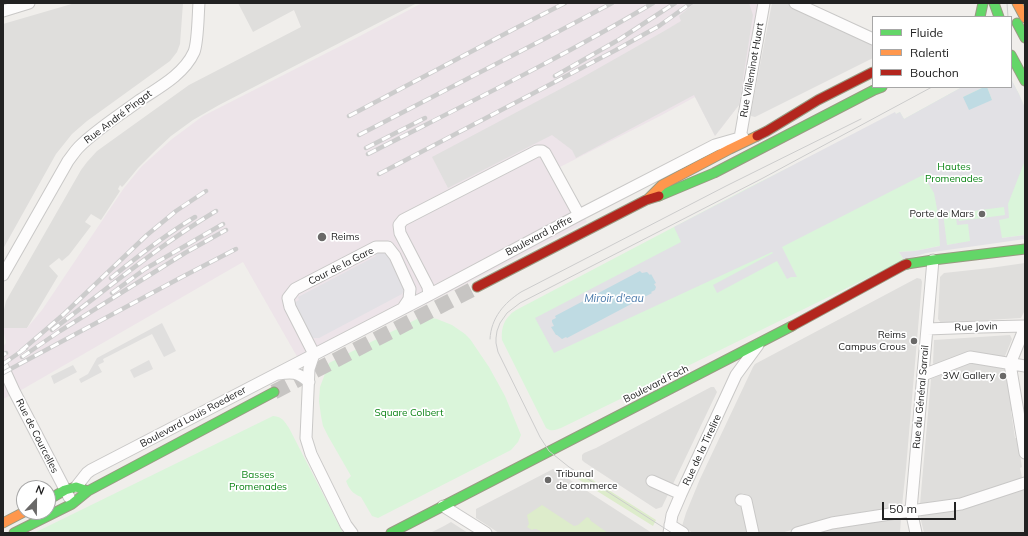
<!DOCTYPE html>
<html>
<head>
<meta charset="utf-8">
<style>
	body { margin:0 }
	#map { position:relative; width:1028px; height:536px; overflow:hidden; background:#f0eeeb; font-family:Mulish,sans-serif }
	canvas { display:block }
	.frame { position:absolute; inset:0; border:4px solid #222; pointer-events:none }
	.legend { position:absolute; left:872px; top:16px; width:140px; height:72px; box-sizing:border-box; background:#fff; border:1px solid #a7a7a7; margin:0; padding:5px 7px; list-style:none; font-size:12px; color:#222 }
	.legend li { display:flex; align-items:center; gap:8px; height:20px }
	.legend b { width:20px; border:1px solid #a7a7a7 }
	.north { position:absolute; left:16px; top:480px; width:40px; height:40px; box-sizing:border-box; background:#fff; border:1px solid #a7a7a7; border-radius:50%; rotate:22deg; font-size:11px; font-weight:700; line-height:16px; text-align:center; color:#222 }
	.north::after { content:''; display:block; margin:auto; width:14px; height:18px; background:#6a6968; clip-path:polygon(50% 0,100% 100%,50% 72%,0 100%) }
	.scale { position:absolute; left:882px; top:502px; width:74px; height:18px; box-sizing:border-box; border:2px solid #222; border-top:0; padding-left:5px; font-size:12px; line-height:14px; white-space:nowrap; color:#222; -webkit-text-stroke:3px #fff; paint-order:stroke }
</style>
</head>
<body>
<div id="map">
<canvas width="1028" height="536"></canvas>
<div class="frame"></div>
<ul class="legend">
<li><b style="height:5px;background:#63d668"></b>Fluide</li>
<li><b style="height:5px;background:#ff974d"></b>Ralenti</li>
<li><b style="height:5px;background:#b3261e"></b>Bouchon</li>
</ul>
<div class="north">N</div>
<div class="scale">50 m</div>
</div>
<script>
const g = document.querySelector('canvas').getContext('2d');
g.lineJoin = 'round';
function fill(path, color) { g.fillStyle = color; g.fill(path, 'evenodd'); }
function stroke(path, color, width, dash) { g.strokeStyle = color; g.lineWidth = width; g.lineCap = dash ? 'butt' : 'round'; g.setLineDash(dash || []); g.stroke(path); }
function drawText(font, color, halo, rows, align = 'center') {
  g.font = font + ' Mulish,sans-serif'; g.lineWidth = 3.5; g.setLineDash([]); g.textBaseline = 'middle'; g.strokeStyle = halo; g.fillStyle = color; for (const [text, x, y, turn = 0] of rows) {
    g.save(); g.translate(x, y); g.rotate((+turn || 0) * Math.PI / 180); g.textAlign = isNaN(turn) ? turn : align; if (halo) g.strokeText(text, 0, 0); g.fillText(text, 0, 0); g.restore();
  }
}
const residential = new Path2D(`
	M75,3H183L180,44L177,52L170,61L87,121L72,134L56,154L3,249V24Z
	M238,3H417L219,105L193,120L171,136L156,150L138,168L124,185L122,187L120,185L118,189L120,191L101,220L91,214L85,222L91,226L69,255L62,261L59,258L49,266L58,276L27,328H3V314L6,301L81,170L87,162L97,151L189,85L301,27L294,10L253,32Z
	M1025,263V310L1021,318L941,323L938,319L940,277L944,273L990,268Z
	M917,278L921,279L922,282L906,468L902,506L901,508L865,512L827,520L781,533H693L682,526L686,513L700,479L753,367L755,364Z
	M1010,335L1012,339L1005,356L1000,358L943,362L934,365L933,363L934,340Z
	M972,361L1002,365L1005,369L1013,411H1011L1015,438H1017L1022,467L1020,468L1022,477L1020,480L954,500L922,505L920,504L931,379Z
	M711,387H714L717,392L662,507L656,509L584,462L582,460V455L584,453L596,448Z
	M553,469L652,533H499L476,518V509Z
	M1021,489L1025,491V533H924L920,516L922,514Z
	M901,518L900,533H811L830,527Z
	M451,522L468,533H430L444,526Z`);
const industrial = new Path2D(`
	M422,3H758L739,105L715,136L695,97L662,115L558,168L587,222L303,367L243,262L23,389L3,399V346L6,343L3,328H27L42,310L124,188L142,166L172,139L203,116L360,36Z`);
const grass = new Path2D(`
	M577,470L656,520L653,526L573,476Z
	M542,505L574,526L578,525L587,517L589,518L591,521L608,533H541L540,531L536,529H534L532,530L527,527L529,524L527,515Z`);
const park = new Path2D(`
	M1011,79L1019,94L1025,108V235L939,246L915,251L899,252L904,260L561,428C556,430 551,432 546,428L502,340C501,331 503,321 510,315C512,312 515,311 518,309L748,188L900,112L904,119L962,87H1011Z
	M427,317L437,319L452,325L465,334L470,339L489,367L505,396L521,435L518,442L511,450L378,518L372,516L361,497C353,494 349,489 346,481L351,476L328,436L323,426L321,416L319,401L320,387L329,363L419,318Z
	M273,416C283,417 284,421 289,428L343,533H34Z`);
const parking = new Path2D(`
	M695,3H749L753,15L739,105L715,136L694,95L576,158L572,150L552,135L448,188L432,157L583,77L666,30L681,21L679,16Z
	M772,3H787L873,44V58L755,117L751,116V112Z
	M162,323L176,351L164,357L152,334L103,359L104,362L98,365L102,372L81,383L79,379L88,374L97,358Z
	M149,360L153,369L134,378L130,370Z
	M73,365L77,372L54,384L51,376Z`);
const plaza = new Path2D(`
	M1011,79L1019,94L1025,108V163H1024L1008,204L1009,218L999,220L1002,238L1025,235V239L926,253L904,260L899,252L915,251L940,246L938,214L934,193L923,175L782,247L797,277H791L787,279L777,261L717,293L713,285L773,253L772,252L554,353L535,318L681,242L674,227L895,112L896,114L900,112L904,119L962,87H984L963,97L992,100L987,87H1011ZM1004,207L1005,215L959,221L958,213ZM955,211L957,225L968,224L970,241L947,245L943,213Z
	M379,250L384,252L388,255L392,261L404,289L402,294L319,338H313L311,335L294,303L299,300L298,297L376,256L374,253Z`);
const water = new Path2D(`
	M984,87H987L992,100L969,110L963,97Z
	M640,271L642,273L647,272L650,275L651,274L656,283L654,284L656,287L655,290L651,292L652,293L567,338L566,337L562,339L557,335H556L551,327L554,326L552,322V320L556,318L555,316Z`);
const secondaryTunnel = new Path2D(`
	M274,392L477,287`);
const street = new Path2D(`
	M795,3L873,39
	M3,11L29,3
	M740,138L764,3
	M3,275L68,161C72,156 75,151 79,147C97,129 120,115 140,100C160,87 184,74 194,52C198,42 198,15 199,3
	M429,295L428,287L400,233L399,225L403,220L537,151H542L545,153L579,215
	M1025,327L1010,364L1025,453
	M927,329L981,327L1025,326
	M314,354L290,307L288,298L295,289L376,247H388L395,256L410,289L409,299L403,308
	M314,354L309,369L306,438L311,454L346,525L352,533
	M3,367L14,391L69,497
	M278,374C293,372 297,372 309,382
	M923,375L970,357L1025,366
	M652,481L681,494
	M76,487L87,473L91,470L429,295L579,215L715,145L743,137
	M741,500L746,501L753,533
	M443,506L486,533
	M670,525L683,533
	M669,533L672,515L681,494L736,375L758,345
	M797,533L832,523L903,512L961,504L1025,483
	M916,533L911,510L933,260`);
const fast = new Path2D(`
	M994,3L999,17
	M980,17L983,3
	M1017,23L1025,38
	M1011,55L1025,81
	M659,196L714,173L874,90L882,87
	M907,264L933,260L1025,249
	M48,500L65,490L76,487L88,491
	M14,533L72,504L88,491L274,392
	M391,533L792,326`);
const slow = new Path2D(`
	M1017,3L1025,18
	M648,199L662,185L730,149L757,136
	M3,523L24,512`);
const jam = new Path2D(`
	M757,136L767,131L818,100L873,72
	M477,287L646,200L659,196
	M792,326L904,265L907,264`);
const tram = new Path2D(`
	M1007,3L1008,17
	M490,339C491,318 504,303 521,292L726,186L861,119
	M672,533L569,467L549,451L540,437L498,352L496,343V338L497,331L500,323L507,313L520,303L763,178L932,87`);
const rail = new Path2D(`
	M555,76L620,39L675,3
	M349,116L516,28L565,3
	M359,135L548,37L612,3
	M366,148L425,118
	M368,154C464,105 561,58 653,3
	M379,174L616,50L659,26L691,3
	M111,278C138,256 165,235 195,217
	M112,293L145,269L223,224
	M52,330C106,290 158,246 216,211
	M21,351L64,314L147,235L176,211L206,191
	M3,355L6,353
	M22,357L60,331L185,253L226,230
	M3,364L26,348
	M3,373L180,278L236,249`);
const markers = [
	[982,214,4,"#6a6968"],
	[322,237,5,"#6a6968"],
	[914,341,4,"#6a6968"],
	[1003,376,4,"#6a6968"],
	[548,480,4,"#6a6968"]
];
const streetNames = [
	["Rue Villeminot Huart",752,70,-80],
	["Rue André Pingat",118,117,-37],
	["Boulevard Joffre",539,236,-28],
	["Cour de la Gare",341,266,-27],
	["Rue Jovin",976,327,-2],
	["Boulevard Foch",656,384,-27],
	["Rue du Général Sarrail",921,397,-85],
	["Boulevard Louis Roederer",193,417,-28],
	["Rue de Courcelles",37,436,63],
	["Rue de la Tirelire",702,450,-65]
];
const parkNames = [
	["Hautes",954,167],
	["Promenades",954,179],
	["Square Colbert",409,413],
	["Basses",258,475],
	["Promenades",258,487]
];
const poiNames = [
	["Porte de Mars",974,214],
	["Reims",331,237,"left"],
	["Reims",906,335],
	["Campus Crous",906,347],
	["3W Gallery",995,376],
	["Tribunal",556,474,"left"],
	["de commerce",556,486,"left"]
];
const waterNames = [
	["Miroir d'eau",614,299]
];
fill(residential, '#dfdedc');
fill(industrial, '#ede4e9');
fill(grass, '#ddeccb');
fill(park, '#daf5da');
fill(parking, '#e0dfde');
fill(plaza, '#e2e1e5');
fill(water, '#bfdbe3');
stroke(secondaryTunnel, '#c7c5c3', 15, [15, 8]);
stroke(street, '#c9c8c7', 13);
stroke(fast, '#999a82', 11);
stroke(slow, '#999a82', 11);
stroke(jam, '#999a82', 11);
stroke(street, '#fdfcfc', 11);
stroke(fast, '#63d668', 9);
stroke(slow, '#ff974d', 9);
stroke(jam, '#b3261e', 9);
stroke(tram, '#ccc', 1);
stroke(rail, '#ccc', 4.5);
stroke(rail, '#fff', 3, [9]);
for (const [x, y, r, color] of markers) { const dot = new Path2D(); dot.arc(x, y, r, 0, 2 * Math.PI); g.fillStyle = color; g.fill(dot); stroke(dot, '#fff', 1.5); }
drawText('10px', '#222', '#fff', streetNames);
drawText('10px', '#0c8416', '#fff', parkNames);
drawText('10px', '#222', '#fff', poiNames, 'right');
drawText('italic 11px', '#4a7aab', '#fff', waterNames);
</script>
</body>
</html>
